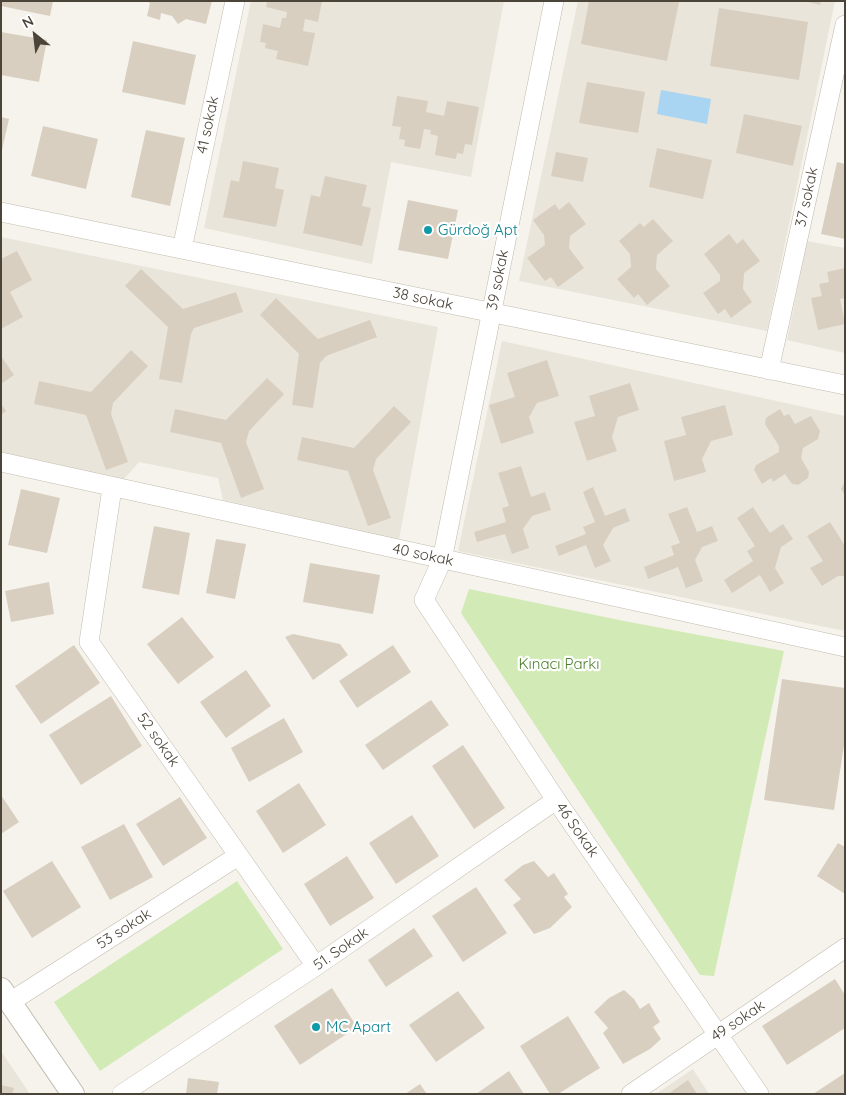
<!DOCTYPE html>
<html>
<head>
<meta charset="utf-8">
<style>
	body { margin:0 }
	#map { position:relative; width:846px; height:1095px; overflow:hidden; background:#f6f3ec; font-family:Quicksand,sans-serif }
	canvas { display:block }
	.frame { position:absolute; inset:0; border:2px solid #4b4439; pointer-events:none }
	.north { position:absolute; left:10px; top:10px; width:50px; height:50px; -webkit-text-stroke:4px #fff; paint-order:stroke; rotate:331deg; font-size:14px; font-weight:700; line-height:20px; text-align:center; color:#4b4439 }
	.north::after { content:''; display:block; margin:auto; width:18px; height:22px; background:#4b4439; clip-path:polygon(50% 0,100% 100%,50% 72%,0 100%) }
</style>
</head>
<body>
<div id="map">
<canvas width="846" height="1095"></canvas>
<div class="frame"></div>
<div class="north">N</div>
</div>
<script>
const g = document.querySelector('canvas').getContext('2d');
g.lineJoin = 'round';
function fill(path, color) { g.fillStyle = color; g.fill(path, 'evenodd'); }
function stroke(path, color, width, dash) { g.strokeStyle = color; g.lineWidth = width; g.lineCap = dash ? 'butt' : 'round'; g.setLineDash(dash || []); g.stroke(path); }
function drawText(font, color, halo, rows, align = 'center') {
  g.font = font + ' Quicksand,sans-serif'; g.lineWidth = 4.5; g.setLineDash([]); g.textBaseline = 'middle'; g.strokeStyle = halo; g.fillStyle = color; for (const [text, x, y, turn = 0] of rows) {
    g.save(); g.translate(x, y); g.rotate((+turn || 0) * Math.PI / 180); g.textAlign = isNaN(turn) ? turn : align; if (halo) g.strokeText(text, 0, 0); g.fillText(text, 0, 0); g.restore();
  }
}
const residential = new Path2D(`
	M251,1H504L471,177L391,162L372,264L204,228Z
	M578,1H835L767,331L519,281Z
	M1,237L438,327L399,540L223,500L218,478L139,462L124,479L1,452Z
	M807,241L845,248V353L787,340Z
	M502,341L845,416V631L458,551Z
	M1,1051L30,1094H1Z
	M693,1069L709,1094H656Z`);
const green = new Path2D(`
	M469,589L624,621L784,651L714,976L700,975L461,613Z
	M237,881L283,949L100,1071L54,1002Z`);
const water = new Path2D(`
	M661,90L711,99L707,124L657,114Z`);
const building = new Path2D(`
	M1,1H53L50,16L1,6Z
	M146,1H212L206,24L186,19L178,24L172,16L161,13L160,20L147,16L150,3Z
	M267,1H322L318,22L305,19L303,31L315,33L308,66L276,59L278,51L265,48L266,43L260,42L263,24L280,28L282,18H286L287,12L266,7Z
	M589,1L679,2L667,61L581,44Z
	M804,1H821L820,5Z
	M719,8L808,22L799,80L710,66Z
	M1,32L47,40L39,82L1,75Z
	M133,41L196,55L185,105L122,92Z
	M587,82L645,92L638,133L579,123Z
	M397,96L428,101L426,112L444,116L447,101L479,107L472,145L465,144L463,154L457,153L456,159L435,155L438,136L430,134L431,130L424,129L420,149L404,146L405,140L399,139L401,127L392,126Z
	M744,114L802,126L793,166L736,153Z
	M1,117L9,119L2,150H1Z
	M43,126L98,139L86,189L31,176Z
	M146,130L185,138L170,206L131,197Z
	M657,148L712,160L703,199L649,187Z
	M556,152L588,158L583,182L551,176Z
	M243,161L279,168L275,188L284,190L276,227L223,217L231,180L239,182Z
	M837,162L845,164V239L821,234Z
	M325,176L367,185L362,206L371,208L362,246L303,233L311,195L320,197Z
	M408,200L458,210L448,259L398,250Z
	M569,202L586,224L570,236L569,248L584,268L558,287L551,277L545,281L527,258L545,245L544,235L533,220L555,204L559,210Z
	M653,219L673,241L657,255L656,269L670,286L647,305L638,294L634,298L617,279L631,267L630,254L619,241L640,223L644,227Z
	M729,234L737,244L743,239L760,261L744,273L743,289L752,302L731,318L725,309L718,314L703,293L720,281V275L704,254Z
	M17,251L32,280L10,292L23,317L1,329V259Z
	M845,268V298L840,299L845,324L818,330L811,298L822,296L819,284L829,282L827,272Z
	M141,269L183,309L236,292L243,312L194,328L191,334L182,383L159,379L168,327L125,286Z
	M276,298L318,339L370,320L377,337L326,356L320,363L313,408L292,405L299,354L260,315Z
	M131,350L148,366L113,403L111,414L128,462L106,470L86,415L34,404L39,381L91,392Z
	M1,356L14,375L1,384Z
	M547,360L559,396L537,403L529,417L534,433L501,444L489,405L515,397L507,373Z
	M267,378L284,394L249,431L246,442L264,489L241,498L221,443L170,432L175,409L226,420Z
	M630,383L639,410L618,417L612,437L617,451L587,461L574,422L595,416L589,396Z
	M1,404L6,411L1,415Z
	M725,405L733,435L711,441L702,459L706,472L674,481L664,441L686,435L681,417Z
	M394,406L411,422L376,459L373,470L391,518L368,526L348,471L297,460L302,437L354,448Z
	M780,409L784,416L789,414L795,424L811,416L820,431L818,439L803,448L801,458L809,472L808,478L798,485L792,484L785,474L773,482L771,478L762,484L754,470L756,465L779,452V446L765,424L766,418Z
	M521,466L531,497L545,492L551,510L532,516L523,529L529,548L512,554L505,534L477,542L474,532L506,522L502,508L509,506L498,473Z
	M845,481V495L841,489Z
	M593,487L605,516L625,508L630,521L613,528L603,545L611,561L595,568L586,545L559,556L555,546L586,534L583,527L595,522L583,492Z
	M21,489L60,498L47,553L8,545Z
	M687,507L697,532L712,526L718,541L702,547L695,560L703,581L686,588L678,567L648,579L644,567L674,555L671,546L680,543L668,514Z
	M753,507L770,533L783,524L793,539L781,547L775,568L784,583L770,592L760,575L732,593L724,580L753,561L747,551L755,546L737,518Z
	M830,522L845,546V576H838L822,586L810,568L823,561L807,536Z
	M154,526L190,533L179,595L142,588Z
	M216,539L246,544L235,599L206,593Z
	M310,563L380,575L373,614L303,602Z
	M49,582L54,614L11,622L5,591Z
	M182,617L214,657L178,684L147,644Z
	M293,634L340,644L348,655L313,680L285,637Z
	M74,645L100,683L41,724L15,686Z
	M393,645L411,672L357,708L339,681Z
	M246,670L271,706L226,738L200,702Z
	M782,679L845,688V739L834,810L764,800Z
	M111,696L142,746L81,785L49,735Z
	M431,700L449,725L383,770L365,745Z
	M284,718L303,752L249,782L231,748Z
	M463,745L505,808L474,829L432,766Z
	M299,783L326,825L283,853L256,811Z
	M1,795L19,822L1,834Z
	M180,797L207,838L163,866L136,824Z
	M412,815L439,856L396,884L369,843Z
	M124,824L153,877L110,900L81,847Z
	M838,843L845,847V894L817,876Z
	M347,856L374,898L330,926L304,884Z
	M52,861L81,907L32,938L3,891Z
	M534,861L548,877L554,873L568,894L564,897L572,907L550,928L534,934L513,905L521,899L504,880L523,865Z
	M476,887L507,933L463,962L432,916Z
	M414,928L433,956L386,987L368,960Z
	M835,979L845,995V1028L787,1065L762,1026Z
	M332,988L357,1027L300,1065L274,1026Z
	M624,990L634,999L640,1009L649,1003L660,1022L653,1027L661,1039L650,1049L623,1064L603,1033L608,1028L594,1012L609,998Z
	M458,991L485,1028L436,1062L409,1025Z
	M568,1016L600,1068L558,1094H550L520,1046Z
	M509,1071L524,1094H476Z
	M845,1073V1094H813Z
	M188,1078L219,1082L217,1094H186Z
	M688,1080L697,1094H668Z
	M420,1084L427,1094H405Z
	M1,1085L14,1088L12,1094H1Z`);
const minor = new Path2D(`
	M554,1L442,560L424,600L556,800L759,1094
	M1,212L845,385
	M182,249L235,1
	M769,370L845,25
	M1,462L845,647
	M112,488L89,642L316,966
	M10,1002L238,856
	M122,1094L316,966L556,800
	M631,1094L845,948`);
const tertiary = new Path2D(`
	M1,989L73,1094`);
const markers = [
	[428,230,5,"#0f9aa8"],
	[316,1027,5,"#0f9aa8"]
];
const streetNames = [
	["41 sokak",208,125,-78],
	["37 sokak",807,197,-78],
	["39 sokak",498,280,-79],
	["38 sokak",423,299,12],
	["40 sokak",423,555,12],
	["52 sokak",158,740,55],
	["46 Sokak",577,830,55],
	["53 sokak",124,929,-33],
	["51. Sokak",341,949,-35],
	["49 sokak",738,1021,-34]
];
const cultureNames = [
	["Gürdoğ Apt",438,230],
	["MC Apart",326,1027]
];
const parkNames = [
	["Kınacı Parkı",559,664]
];
fill(residential, '#eae5da');
fill(green, '#d2eab5');
fill(water, '#a9d4f2');
fill(building, '#d8cfc1');
stroke(minor, '#c2bbae', 20);
stroke(tertiary, '#c2bbae', 24);
stroke(minor, '#fff', 19);
stroke(tertiary, '#fff', 22);
for (const [x, y, r, color] of markers) { const dot = new Path2D(); dot.arc(x, y, r, 0, 2 * Math.PI); g.fillStyle = color; g.fill(dot); stroke(dot, '#fff', 2); }
drawText('15px', '#4b4439', '#fff', streetNames);
drawText('15px', '#0d838f', '#fff', cultureNames, 'left');
drawText('15px', '#4a7f2a', '#fff', parkNames);
</script>
</body>
</html>
